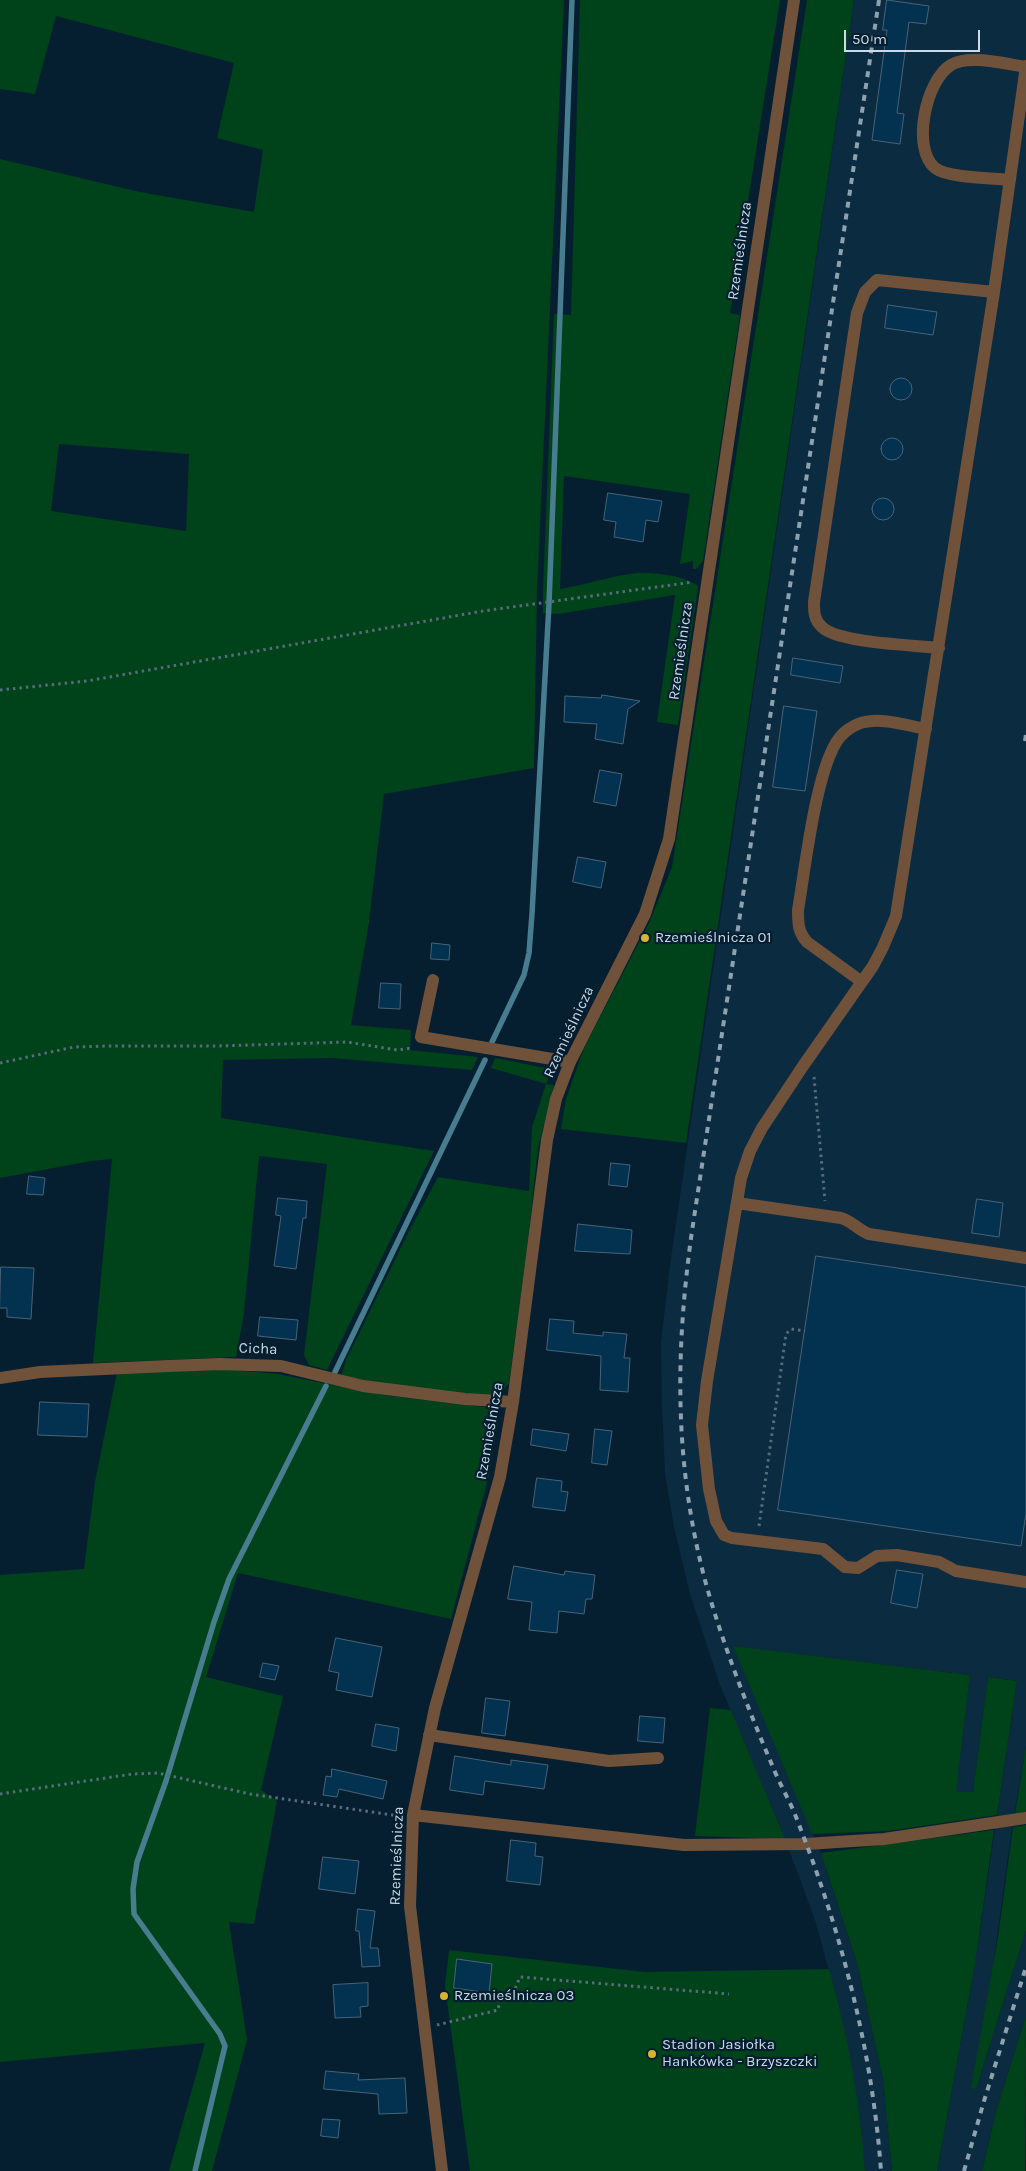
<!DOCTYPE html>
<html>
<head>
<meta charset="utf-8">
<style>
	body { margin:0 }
	#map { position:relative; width:1026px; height:2171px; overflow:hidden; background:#051f31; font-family:Karla,sans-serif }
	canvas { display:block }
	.scale { position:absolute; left:844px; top:30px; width:136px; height:22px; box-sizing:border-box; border:2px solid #cbdae6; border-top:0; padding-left:6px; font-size:15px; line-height:18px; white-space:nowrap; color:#cbdae6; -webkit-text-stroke:4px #051f31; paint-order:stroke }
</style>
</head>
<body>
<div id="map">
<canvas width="1026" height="2171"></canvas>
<div class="scale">50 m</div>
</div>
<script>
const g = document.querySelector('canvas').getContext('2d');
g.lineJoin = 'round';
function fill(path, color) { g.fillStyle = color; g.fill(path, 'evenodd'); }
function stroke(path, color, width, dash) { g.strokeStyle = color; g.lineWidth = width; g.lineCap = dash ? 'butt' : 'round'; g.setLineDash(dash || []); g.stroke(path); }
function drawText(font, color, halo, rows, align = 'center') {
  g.font = font + ' Karla,sans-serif'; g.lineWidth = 4.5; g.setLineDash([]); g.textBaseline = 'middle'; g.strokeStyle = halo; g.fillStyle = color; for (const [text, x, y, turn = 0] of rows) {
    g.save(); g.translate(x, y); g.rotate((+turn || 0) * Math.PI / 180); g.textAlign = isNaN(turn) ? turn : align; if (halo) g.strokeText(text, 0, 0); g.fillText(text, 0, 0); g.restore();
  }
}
const built = new Path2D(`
	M854,0H1026V1746L1013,1821L976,2089L1026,1930V2016L997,2108L982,2171H937L975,1964L1017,1681L988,1677L973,1792H955L970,1675L734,1647L821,1853L857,1963L883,2079L892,2171H865L854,2084L838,2002L815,1920L785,1839L720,1685L690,1594L674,1527L665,1473L662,1406L661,1343L670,1265Z`);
const green = new Path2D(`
	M0,0H564L537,591L534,768L384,794L369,922L351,1025L411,1030L410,1050L478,1057L472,1070L332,1058L223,1060L221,1118L434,1151L327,1370L309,1365L304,1355L327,1164L259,1156L244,1313L236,1357L93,1363L112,1159L91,1161L0,1178V159L140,192L254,212L263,150L217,138L234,63L56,16L35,94L0,89ZM59,444L189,454L186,531L51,511Z
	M580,0H780L730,313L740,315L703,561L696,569H693V561L680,564L690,494L564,476L560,589C585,585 610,576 636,573C649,572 690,576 698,587L678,725L657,722L675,595L558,614L543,613V590L554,314L571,315Z
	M807,0H854L686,1143L561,1129L566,1099L584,1048L649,923L672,867Z
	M495,1058L546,1068L551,1071L546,1084L554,1085L538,1148L527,1249L509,1383L502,1392L486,1396L378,1383L341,1376L346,1360L409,1231L438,1177L529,1191L532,1127L546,1084L491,1068Z
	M175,1369L235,1370L278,1374L382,1395L500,1409L489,1475L451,1619L238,1573L206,1677L283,1696L261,1790L277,1801L254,1924L229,1922L247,2040L212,2171H169L205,2043L0,2062V1575L84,1569L95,1482L117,1372Z
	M733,1646L970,1675L956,1792H973L988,1677L1017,1681L997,1815L888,1831L812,1834Z
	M710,1708L731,1710L785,1839L695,1836Z
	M1026,1746V1812L1015,1814Z
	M1026,1825V1930L976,2089L971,2088L998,1937L1013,1827Z
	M994,1830L975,1964L937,2171H892L883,2079L857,1963L821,1853Z
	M449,1950L645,1972L829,1969C848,2034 860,2104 865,2171H470L445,1986Z
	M1026,2016L1025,2171H982L997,2108Z`);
const stream = new Path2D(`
	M492,1042L524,975L529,953L532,914L549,604L572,0
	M335,1372L485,1060
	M195,2171L225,2046L220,2034L134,1914L133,1889L137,1862L166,1781L214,1622L229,1579L326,1386`);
const building = new Path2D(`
	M887,0L929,6L926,24L909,22L897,113L904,114L900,144L872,140L887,30H883Z
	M888,305L937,312L933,335L885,328Z
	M890 389a11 11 0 1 1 22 0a11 11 0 1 1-22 0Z
	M881 449a11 11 0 1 1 22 0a11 11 0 1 1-22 0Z
	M608,493L662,501L658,522L646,520L643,542L614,537L616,522L604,520Z
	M872 509a11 11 0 1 1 22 0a11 11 0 1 1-22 0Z
	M793,658L843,666L840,683L791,675Z
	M602,695L640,701L628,709L623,744L595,739L597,724L564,722L565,696L601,698Z
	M784,706L817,711L805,791L773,787Z
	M600,770L622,774L616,806L594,802Z
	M578,857L606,862L601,888L573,882Z
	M432,943L450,945L449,960L431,959Z
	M381,983L401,984L400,1009L379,1008Z
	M611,1163L630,1165L627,1187L609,1185Z
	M29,1176L45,1178L43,1195L27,1194Z
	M278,1198L307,1201L306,1218H303L296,1269L274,1266L281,1216L276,1215Z
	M977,1199L1003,1203L999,1237L972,1233Z
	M578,1224L632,1230L630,1254L575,1251Z
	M816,1256L1026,1287V1513L1021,1546L778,1510Z
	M1,1267L34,1268L31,1319L7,1317V1308H0Z
	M260,1317L298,1320L296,1340L258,1336Z
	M550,1319L574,1321L573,1333L603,1336V1332L627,1334L624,1358H630L628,1392L600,1390L601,1356L547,1350Z
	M40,1402L89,1404L87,1437L38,1435Z
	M533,1429L569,1434L566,1451L531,1445Z
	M595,1429L612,1431L607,1465L592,1463Z
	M537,1478L562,1481L561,1491L568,1492L565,1511L533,1507Z
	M514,1566L564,1575L565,1571L595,1575L592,1599H586L584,1614L559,1611L557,1633L529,1630L532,1602L508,1599Z
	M897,1570L923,1574L917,1608L891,1603Z
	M336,1638L382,1647L372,1697L336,1690L339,1673L329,1671Z
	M263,1663L279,1666L275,1680L260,1677Z
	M486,1698L510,1701L505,1736L482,1733Z
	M640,1716L665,1718L663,1743L638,1741Z
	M376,1724L399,1728L396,1751L372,1746Z
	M455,1756L511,1765V1760L548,1765L544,1789L485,1781L483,1795L450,1790Z
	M332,1769L387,1781L383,1799L339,1789L337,1797L323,1795L326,1776L331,1777Z
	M511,1840L536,1843L535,1856L543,1857L540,1885L507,1881Z
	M323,1857L359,1861L355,1894L319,1889Z
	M358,1909L375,1911L370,1948H378L380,1966L362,1967L359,1931H356Z
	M457,1959L492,1964L489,1993L454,1988Z
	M368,1983V2006L360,2007L361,2017L335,2018L333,1985Z
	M326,2071L359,2074L358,2080L405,2078L407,2113L379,2114L378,2094L324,2089Z
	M323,2119L340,2120L338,2138L321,2136Z`);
const path = new Path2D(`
	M0,690L87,681L483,611L693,582
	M0,1063L74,1047L109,1046H217L347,1042L397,1050L412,1048
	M814,1077L825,1201
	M759,1526L786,1334L791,1329L805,1331
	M0,1794L132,1774L158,1773L250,1794L399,1816
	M437,2025L498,2010L501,1995L512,1996L520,1977L729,1994`);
const minor = new Path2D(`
	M1026,66L994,292L896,916L883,947L873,966L803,1066L762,1128L750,1151L741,1178L707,1381L702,1425L709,1489L716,1521L724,1535L732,1538L823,1549L845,1567L858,1568L877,1556L897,1555L939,1562L956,1571L1026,1582
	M1010,180C992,178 948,178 935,168C911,148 926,80 951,65C969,54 1005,64 1026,67
	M939,648C913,645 838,643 822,627C814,620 814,612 814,602L857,313L865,292L877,280L994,292
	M433,980L421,1037L570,1062
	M862,982L807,942C798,932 798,923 798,910C805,870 816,766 840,737C845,731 851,727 858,724C879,716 905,725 926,729
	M737,1203L841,1218C852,1221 858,1230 869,1234L1026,1258
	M0,1378L40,1372L168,1366L220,1364L281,1366L363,1386L465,1399L513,1402
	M429,1735L609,1761L658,1758
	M413,1815L684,1845L806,1844L884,1839L1026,1818
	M442,2171L410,1906L413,1815L435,1708L500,1477L513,1402L547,1140L556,1099L570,1062L645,914L669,839L794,0`);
const rail = new Path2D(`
	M879,0L692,1231C675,1352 674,1465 706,1584C724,1648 749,1711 775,1772C781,1786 788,1798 794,1812C840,1927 872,2047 881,2171
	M1025,741L1026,734
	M964,2171L984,2101L1026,1967`);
const markers = [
	[645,938,5,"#d8b434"],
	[444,1996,5,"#d8b434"],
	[652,2054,5,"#d8b434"]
];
const streetNames = [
	["Rzemieślnicza",740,251,-82],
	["Rzemieślnicza",681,651,-82],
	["Rzemieślnicza",569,1032,-65],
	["Cicha",258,1349,2],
	["Rzemieślnicza",490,1431,-80],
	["Rzemieślnicza",397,1856,-88]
];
const poiNames = [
	["Rzemieślnicza 01",655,938],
	["Rzemieślnicza 03",454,1996],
	["Stadion Jasiołka",662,2045],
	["Hankówka - Brzyszczki",662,2062]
];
fill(built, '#0b2b41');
fill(green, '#004219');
stroke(stream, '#477d8e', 5.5);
fill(building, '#033250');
stroke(building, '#486378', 1);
stroke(path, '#566c7b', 3, [2.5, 4]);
stroke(minor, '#70523b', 12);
stroke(rail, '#8ea1ae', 4, [6, 6]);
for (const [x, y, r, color] of markers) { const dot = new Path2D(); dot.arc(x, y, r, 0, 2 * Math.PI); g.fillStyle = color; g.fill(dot); stroke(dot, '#051f31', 2); }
drawText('15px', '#cbdae6', '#051f31', streetNames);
drawText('15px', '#cbdae6', '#051f31', poiNames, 'left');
</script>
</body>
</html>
